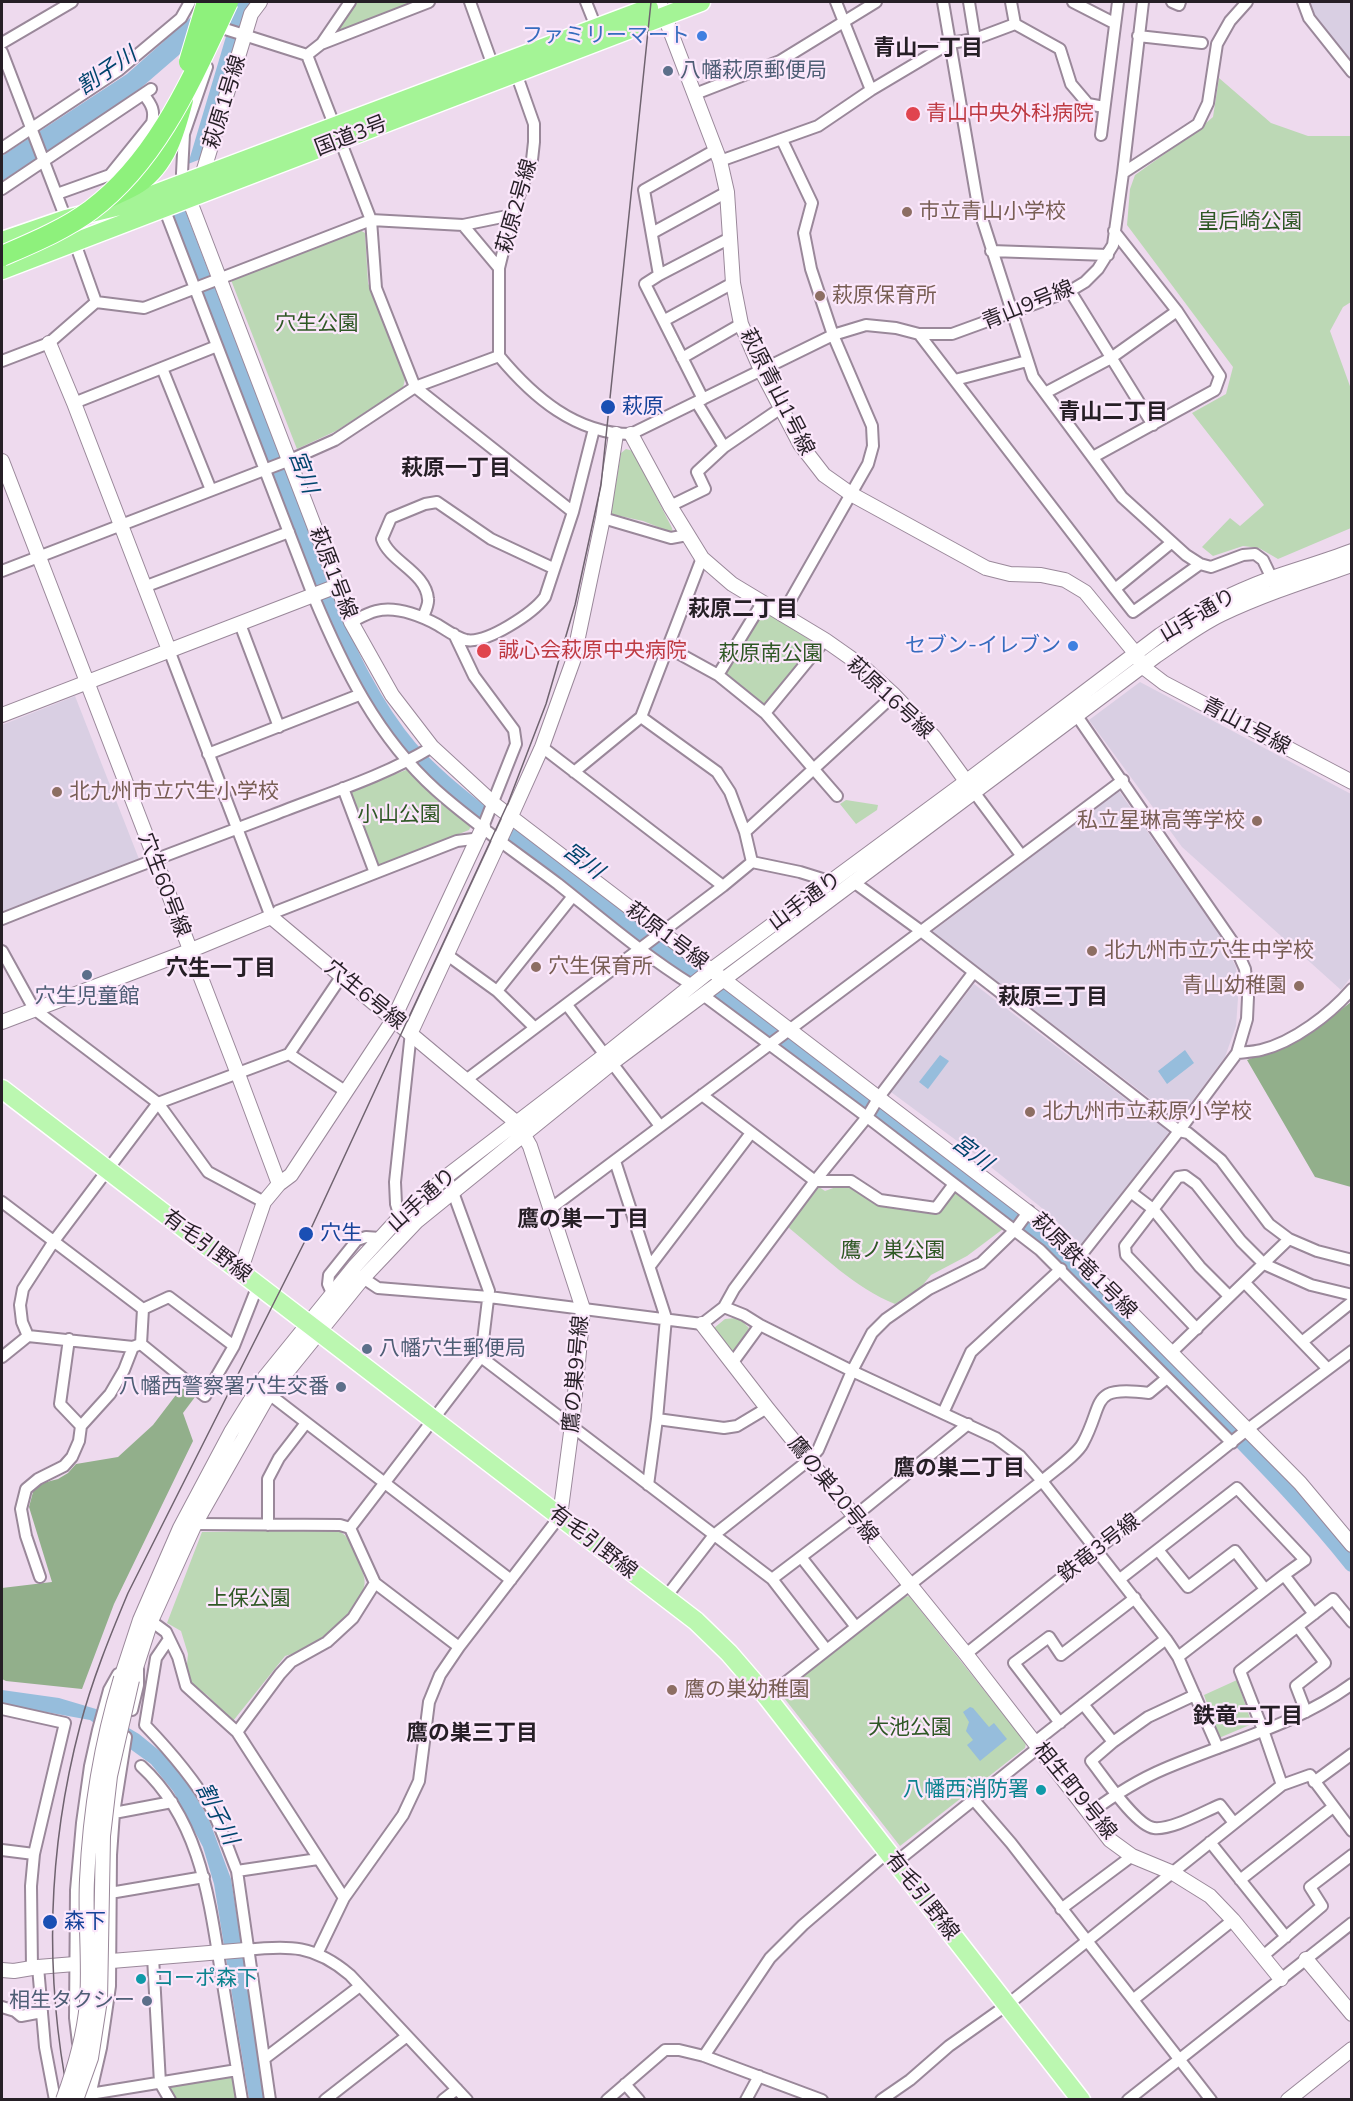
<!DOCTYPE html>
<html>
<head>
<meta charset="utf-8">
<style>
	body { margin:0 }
	#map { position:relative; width:1353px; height:2101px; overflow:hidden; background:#eedaee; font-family:Mulish,sans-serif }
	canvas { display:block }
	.frame { position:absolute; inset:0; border:3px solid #261f26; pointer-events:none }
</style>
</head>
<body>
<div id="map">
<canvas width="1353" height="2101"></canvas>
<div class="frame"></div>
</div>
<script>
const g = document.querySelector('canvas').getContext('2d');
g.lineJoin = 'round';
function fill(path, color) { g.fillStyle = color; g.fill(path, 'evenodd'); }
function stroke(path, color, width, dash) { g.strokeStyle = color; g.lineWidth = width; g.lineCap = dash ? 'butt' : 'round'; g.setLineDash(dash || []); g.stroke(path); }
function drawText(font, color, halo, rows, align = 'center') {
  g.font = font + ' Mulish,"Noto Sans JP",sans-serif'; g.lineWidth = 4.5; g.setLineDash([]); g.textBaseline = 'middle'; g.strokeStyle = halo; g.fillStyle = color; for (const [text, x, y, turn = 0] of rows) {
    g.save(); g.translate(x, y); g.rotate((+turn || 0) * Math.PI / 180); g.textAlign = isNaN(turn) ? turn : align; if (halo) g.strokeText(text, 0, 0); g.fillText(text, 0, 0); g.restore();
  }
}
const education = new Path2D(`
	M1305,2H1351V67L1311,16Z
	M1140,682L1351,794V977L1341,990L1182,847L1089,720Z
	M75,696L139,859L2,913V725Z
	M1119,791L1219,934L1236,967L1238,998L1236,1026L1225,1057L1178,1120L932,932Z
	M974,984L1169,1132L1081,1245L1048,1213L976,1155L891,1092Z`);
const green = new Path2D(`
	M351,2H416L335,33Z
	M1219,78L1271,123L1308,136H1351V302L1343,307L1330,331L1351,389V528L1278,559L1259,548L1243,546L1213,556L1202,547L1230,518L1240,526L1264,505L1192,413L1226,394L1233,367L1127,225L1130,189L1135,175L1194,133L1213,117Z
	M360,230L365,233L368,283L405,379L403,388L336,431L297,449L231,280Z
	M626,449L633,451L672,528L673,533L643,521L611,514L621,453Z
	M764,609L817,645L764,707L723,674Z
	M406,770H410L471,826L469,830L379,866L376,865L349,796L351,791Z
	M846,800L878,805L877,810L856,824L840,804Z
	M847,1183L876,1204L937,1212L955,1192L1003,1229L967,1256L931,1275L921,1287L895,1304C855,1288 821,1254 788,1227L819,1187L825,1191Z
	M736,1318L740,1319L749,1328L745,1335V1342L733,1356L716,1334L714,1328L725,1319Z
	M338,1530C349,1537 351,1544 356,1556C359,1565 367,1577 364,1587C355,1615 313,1650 285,1656L233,1721L207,1695L194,1687L186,1675L188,1654L181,1631L167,1623L202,1532Z
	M909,1596L1026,1743L1025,1748L900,1846L781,1694L904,1597Z
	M1237,1680L1252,1724L1219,1738L1204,1695Z
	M230,2075L234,2078L238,2099H175L169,2088L172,2085Z`);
const forest = new Path2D(`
	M1351,1002V1187L1315,1177L1247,1060L1283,1046L1312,1032Z
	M182,1387L195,1397L183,1413L193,1441L114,1604L82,1689L6,1681L2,1679V1588L52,1582L29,1507L33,1492L39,1484L58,1479L68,1473L76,1464L118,1457L153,1425Z`);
const water = new Path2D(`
	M208,2H253L201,159L188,164L233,13L231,10L142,87L106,113L2,181V156L127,74Z
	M1185,1050L1194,1063L1167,1084L1158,1071Z
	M940,1055L949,1061L928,1089L919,1082Z
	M2,1690L59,1698L96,1709L139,1734L166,1756L189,1786L208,1817L231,1879L266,2099H249L214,1884L203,1847L173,1791L151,1764L90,1720L2,1704Z
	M970,1707L973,1708L989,1727L994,1723L1007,1739L980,1761L967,1745L973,1740L966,1731L969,1722L963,1712Z`);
const river = new Path2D(`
	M178,214L327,601C349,653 373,705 410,749C431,773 456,793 481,813
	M513,837L627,924L697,972L730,1002L1028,1224C1085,1276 1138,1333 1191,1389C1246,1446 1303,1502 1352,1564`);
const minor = new Path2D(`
	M470,2L493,66
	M586,2L596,27
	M836,2L871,90
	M943,2L978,206L1033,377L1122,497L1186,555L1200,564L1211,567L1243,555L1255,554L1263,560L1278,591
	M969,2L975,39
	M1073,2L1114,23
	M1172,2L1179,5L1180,2
	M1303,2L1309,18L1352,72
	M216,21L222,28L307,55
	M1015,24L1060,49L1071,84L1088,104L1104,107
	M1138,36L1202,43
	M2,43L72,2
	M322,43L350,2
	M2,52L66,219
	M307,55L371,220L376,288L415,387L573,512
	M307,55L321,44L429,2
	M516,73L534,124V142L532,160L512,215L499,268V356C533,397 576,434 631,434L833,335L866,325L896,328L919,334H952L1070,291L1085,282L1098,269L1113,245L1123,173L1198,124L1208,103L1217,44L1230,21L1247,2
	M695,94L780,61L876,2
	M1101,135L1118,2
	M2,148L119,70L181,18L190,2
	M720,161L818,126L871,90L950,43L975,39L1015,24L1011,2
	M1123,173L1143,2
	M185,188L182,173L184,134L207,67
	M2,189L151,89
	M57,194L110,175L152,123C155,111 152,105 144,95
	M164,208L313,595C343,667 377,737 436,790C474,824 517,853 558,884C602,919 645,956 692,985
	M463,225L512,215
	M652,233L727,192
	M75,243L96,302
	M991,251L1108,255
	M659,275L730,238
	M1070,291L1153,425
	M665,320L733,283
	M919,334L1115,589L1171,543
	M682,358L741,324
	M2,361L49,343L96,302L144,308L371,220L463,225L499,268
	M162,368L211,490
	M955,380L1027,361
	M1045,393L1111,358L1177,311
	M703,399L645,284L659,275L644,190L715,150
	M74,403L217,346
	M697,403L724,447
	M1093,457L1215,390L1220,376L1177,311L1114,231
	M670,506L705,489L697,472L724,447L781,408
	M603,518L671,538L687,535
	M2,571L290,460L335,440L415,387L499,356
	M144,587L289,532
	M1115,589L1133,612L1200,564
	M782,615L868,464L873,446L872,426L833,335L811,269L804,233L812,203L782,140
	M423,617C425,612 429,604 428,599C426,572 390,562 382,539L391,518L425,504L437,502L491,539L553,568
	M351,622C359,618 368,613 376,611C396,606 421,616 438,625C446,630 457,638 466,640C487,644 533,613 545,597L573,512L594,429
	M240,624L279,727
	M454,634L474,676L514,730L516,744L483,827
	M669,648L718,675L765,713L837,796
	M169,650L271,917L278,911L457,841L473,839L476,841
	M718,675L762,603
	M765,713L825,640
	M1077,716L1234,944L1245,969L1248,997L1247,1019L1237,1053L1179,1131L1078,1259
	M641,717L717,772L730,792L745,832L752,862L800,872L832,882
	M542,747L723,886
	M208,754L359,695
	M574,772L641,717L702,558
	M343,788L375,873
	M974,792L1021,855
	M745,832L894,695
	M855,883L921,931L1179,1131L1188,1133L1221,1160L1269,1224L1289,1239L1317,1251L1352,1260
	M2,919C92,883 183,849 273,815C326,794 383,777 432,747
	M2,951L34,1009L158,1103L208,1172L264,1202
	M446,954L497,991L534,1027
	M497,991L573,896
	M703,995L867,1117L1040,1250L1232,1443
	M567,1005L605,1055
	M1237,1053C1245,1052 1253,1052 1261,1050C1294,1042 1330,1014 1352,989
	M289,1054L345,1091
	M612,1063L660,1126
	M466,1080L723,886L752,862
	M702,1095L815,1181H851L880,1200L936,1208L954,1184
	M615,1161L666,1318L657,1419L648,1485
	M1132,1193L1153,1209L1200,1267L1229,1296
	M2,1202L143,1309L141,1344
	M550,1209L1123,780
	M400,1217L396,1204L395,1182L411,1032
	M650,1266L751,1133
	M363,1278L378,1288L489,1297L702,1324L724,1307L744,1315L760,1325L852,1371L996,1438L1020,1456L1042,1481L1166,1639L1178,1657L1218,1748
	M1245,1283L1328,1369
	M332,1293L328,1284L329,1275L357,1240L366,1237L380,1238
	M724,1307L734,1289L815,1181L867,1117L879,1097L973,973
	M143,1309L169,1297L234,1346
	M1197,1329L1126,1255L1125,1246L1178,1177L1185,1176L1196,1184L1241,1241L1264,1264L1311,1285L1352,1295
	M28,1336L22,1322L20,1305L23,1289L54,1241L158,1103L289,1054L341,977
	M69,1339L60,1404L81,1426
	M1302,1342L1352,1302
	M141,1344L205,1396L234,1346L258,1285
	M1171,1353L1289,1239
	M2,1357L28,1336L133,1347L138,1345
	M481,1357L772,1579L826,1649
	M733,1362L760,1325
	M269,1394L511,1580
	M943,1413L971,1352L1061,1269
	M657,1419L724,1428L737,1426L767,1408
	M195,1524L340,1525L350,1528
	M268,1525V1479L279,1458L306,1423
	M350,1528L481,1357L489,1291L447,1176
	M1158,1550L1188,1587L1235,1551L1265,1589
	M801,1557L856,1627
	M1284,1575L1314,1614
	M40,1577L26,1536L21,1509L26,1489L38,1479L64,1466L72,1457L79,1441L81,1426L110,1394L124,1370L133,1347
	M772,1579L855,1516L968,1424
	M1120,1579L1237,1488L1305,1560L1284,1575L1178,1657
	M375,1583L459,1647
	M666,1597L714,1535L809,1460L818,1450L852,1371L872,1333L886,1319L929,1289L981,1263L1015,1230L1029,1211
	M146,1621H151L166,1632L178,1657L186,1686L237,1732L344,1898
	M1298,1627L1325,1663L1296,1686L1306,1712
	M169,1639L156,1658L145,1725C170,1751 194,1779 212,1810C222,1830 229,1851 237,1871L270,2100
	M966,1654L1248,1429L1352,1351
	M1195,1695L1148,1717L1113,1742L1091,1761C1103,1776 1136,1826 1154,1828C1172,1830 1203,1812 1220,1805L1234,1823
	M767,1697L1042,1481C1053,1471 1077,1455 1083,1443C1105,1402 1089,1385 1149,1393L1167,1378
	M1083,1704L1113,1742
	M2,1709L65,1723L34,1854L31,1886L32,1968
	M132,1710L138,1685V1669
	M1060,1723L1014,1663L1049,1637L1061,1655L1135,1598
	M237,1732L280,1674L291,1662L327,1642L353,1618L375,1583L350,1528
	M1035,1742L1166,1639
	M141,1766C200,1820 209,1898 221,1972C228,2015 235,2057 242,2100
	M1314,1782L1352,1754
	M1282,1785L1263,1730L1240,1671L1333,1599L1352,1622
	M973,1799L1011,1843L1211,2100
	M114,1813L172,1802
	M1090,1813C1113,1796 1138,1780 1164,1769C1227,1742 1296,1725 1352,1684
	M1210,1842L1286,1937
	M2,1850L34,1854
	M896,1862L1038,1748
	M237,1871L318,1859
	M1240,1880L1333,1807
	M110,1893L204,1877
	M1061,1909L1132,1856
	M246,1950C289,1945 315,1945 350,1975L467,2100
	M317,1954L344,1898L403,1815L419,1781L429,1702L440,1675L459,1647L560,1516
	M1263,1956L1322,1906L1310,1887L1352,1855
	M153,1957L160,2083L170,2100
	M38,1967L45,2047L55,2100
	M1134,1999L1233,1920
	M2,2007L15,2011L21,2016L42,2012
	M78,2043L75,2018L76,1890L82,1823L90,1766L98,1730L109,1690L118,1674
	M704,2056L770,1958L803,1925L888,1852
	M264,2059L360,1986
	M625,2084L639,2100
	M90,2094L237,2070
	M89,2100L101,2048L110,1986L111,1855L114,1813L126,1737
	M325,2100L407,2036
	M443,2100L457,2089
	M607,2100L665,2050H679L704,2056L822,2100
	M746,2100L759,2076
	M881,2100L910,2080L949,2046L1007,2005L1282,1785L1310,1775L1352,1831
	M1128,2100L1352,1923`);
const tertiary = new Path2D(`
	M260,2L251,14L202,176L189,199L351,622L392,695L432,747L494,804L1054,1232L1078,1259L1300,1483L1352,1545
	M660,4L720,161L727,192L733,283L741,324L761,370L800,444L824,475L851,494L986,568L1010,574L1041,575L1065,580L1085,592L1136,654L1143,667L1164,683L1352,782
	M49,343L74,403L169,650
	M631,434L670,506L702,558L732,584L825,640L862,666L894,695L934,737L971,788
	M2,461L238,1074L279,1184L264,1202L240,1272
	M2,715L337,586
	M2,1022L189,951L271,917L517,1123L530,1146L583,1309L572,1425L560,1516
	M411,1032L511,816L542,747L573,661L603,518L616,434
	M279,1184L291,1175L393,1020L483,827
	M702,1324L767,1408L966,1654L1110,1840L1132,1856L1173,1873L1210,1896L1233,1920L1281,1979
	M121,1678L140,1620L180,1528L231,1432L265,1377L355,1266L400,1217L447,1176L605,1055L711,970L967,781L1160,635C1195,611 1232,593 1272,578C1298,569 1326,561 1352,551
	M132,1680L151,1621L195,1524L269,1394L363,1278L417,1221L612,1063L1156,656C1178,641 1199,625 1222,614C1264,594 1308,580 1352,565
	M1306,1959L1352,2014
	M2,1970L14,1971L38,1967L246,1950
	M1288,2100L1352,2049`);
const primary = new Path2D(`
	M2,1089L696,1621L729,1653L767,1697L1081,2100`);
const trunk = new Path2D(`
	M2,241L66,219L128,204L649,8
	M2,270L701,2`);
const motorway = new Path2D(`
	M108,198C118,193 129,189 138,183C166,164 175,131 183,100`);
const tram = new Path2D(`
	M69,2100C44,1975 48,1848 80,1726C92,1680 110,1636 128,1593L308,1235L508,803L546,704L575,605L601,485L651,2`);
const tertiaryBridge = new Path2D(`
	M63,2100C75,2068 84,2036 87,2003C90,1962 85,1921 87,1880C90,1812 101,1744 121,1678
	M76,2100L91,2058L100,2000L103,1836L110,1776L132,1680`);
const motorwayBridge = new Path2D(`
	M189,62L207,2
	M2,256C32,243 64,230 91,210C159,159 193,76 228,2`);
const markers = [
	[702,36,6,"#3f7fe0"],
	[668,71,6,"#5c6f8a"],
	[913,114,8,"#e0444e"],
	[907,212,6,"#8d6e63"],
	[820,296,6,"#8d6e63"],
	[608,407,8,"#1a4fb4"],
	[1073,646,6,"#3f7fe0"],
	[484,651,8,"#e0444e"],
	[57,792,6,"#8d6e63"],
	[1257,821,6,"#8d6e63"],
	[1092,951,6,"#8d6e63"],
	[536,967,6,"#8d6e63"],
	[87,975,6,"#5c6f8a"],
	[1299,986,6,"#8d6e63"],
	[1030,1112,6,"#8d6e63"],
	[306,1234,8,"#1a4fb4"],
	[367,1349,6,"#5c6f8a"],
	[341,1387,6,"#5c6f8a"],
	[672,1690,6,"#8d6e63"],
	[1041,1790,6,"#0f9aa8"],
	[50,1922,8,"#1a4fb4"],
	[141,1979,6,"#0f9aa8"],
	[147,2001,6,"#5c6f8a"]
];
const shopNames = [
	["ファミリーマート",690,36],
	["セブン-イレブン",1061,646]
];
const serviceNames = [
	["八幡萩原郵便局",680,71],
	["穴生児童館",87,997,"center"],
	["八幡穴生郵便局",379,1349],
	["八幡西警察署穴生交番",329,1387,"right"],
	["相生タクシー",135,2001,"right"]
];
const streetNames = [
	["萩原1号線",225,102,-73],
	["国道3号",351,136,-21],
	["萩原2号線",517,206,-74],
	["青山9号線",1028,305,-22],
	["萩原青山1号線",777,392,63],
	["萩原1号線",333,573,69],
	["山手通り",1198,615,-30],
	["萩原16号線",890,698,43],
	["青山1号線",1246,726,28],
	["穴生60号線",164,885,69],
	["山手通り",805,901,-36],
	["萩原1号線",667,936,37],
	["穴生6号線",365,995,39],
	["山手通り",422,1200,-42],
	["有毛引野線",207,1246,37],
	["萩原鉄竜1号線",1084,1266,45],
	["鷹の巣9号線",576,1374,-85],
	["鷹の巣20号線",833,1490,51],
	["有毛引野線",593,1542,38],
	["鉄竜3号線",1099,1548,-38],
	["相生町9号線",1075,1791,51],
	["有毛引野線",922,1896,52]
];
const healthNames = [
	["青山中央外科病院",926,114],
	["誠心会萩原中央病院",498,651]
];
const educationNames = [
	["市立青山小学校",919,212],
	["萩原保育所",832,296],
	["北九州市立穴生小学校",69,792],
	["私立星琳高等学校",1245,821,"right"],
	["北九州市立穴生中学校",1104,951],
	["穴生保育所",548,967],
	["青山幼稚園",1287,986,"right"],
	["北九州市立萩原小学校",1042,1112],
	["鷹の巣幼稚園",684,1690]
];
const parkNames = [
	["皇后崎公園",1250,222],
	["穴生公園",317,324],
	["萩原南公園",771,654],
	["小山公園",399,815],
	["鷹ノ巣公園",893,1251],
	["上保公園",249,1599],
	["大池公園",910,1728]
];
const transitNames = [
	["萩原",622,407],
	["穴生",320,1234],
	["森下",64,1922]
];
const cultureNames = [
	["八幡西消防署",1029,1790],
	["コーポ森下",153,1979,"left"]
];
const neighbourhoodNames = [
	["青山一丁目",928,48],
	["青山二丁目",1113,412],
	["萩原一丁目",456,468],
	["萩原二丁目",743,609],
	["穴生一丁目",221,968],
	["萩原三丁目",1053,997],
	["鷹の巣一丁目",583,1219],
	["鷹の巣二丁目",959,1468],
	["鉄竜二丁目",1248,1716],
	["鷹の巣三丁目",472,1733]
];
const waterNames = [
	["割子川",107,71,-34],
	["宮川",303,472,69],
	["宮川",583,861,37],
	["宮川",972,1153,37],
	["割子川",217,1814,63]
];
fill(education, '#d9cfe3');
fill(green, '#bcd8b5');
fill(forest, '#92af8b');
fill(water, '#96bddc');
stroke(river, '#96bddc', 16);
stroke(minor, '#9a889a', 14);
stroke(tertiary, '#9a889a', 16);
stroke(primary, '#fff', 21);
stroke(trunk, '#fff', 21);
stroke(motorway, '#fff', 22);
stroke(minor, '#fff', 10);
stroke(tertiary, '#fff', 14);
stroke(primary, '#bbf7b0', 18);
stroke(trunk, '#a4f496', 18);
stroke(motorway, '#8ef17c', 20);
stroke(tram, '#6f636f', 1.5);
stroke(tertiaryBridge, '#9a889a', 16, []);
stroke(motorwayBridge, '#fff', 22, []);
stroke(tertiaryBridge, '#fff', 14);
stroke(motorwayBridge, '#8ef17c', 20);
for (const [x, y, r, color] of markers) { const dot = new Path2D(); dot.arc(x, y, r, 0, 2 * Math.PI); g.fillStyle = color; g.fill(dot); stroke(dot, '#fbe7fb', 2); }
drawText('21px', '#366cbe', '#fbe7fb', shopNames, 'right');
drawText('21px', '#4e5e75', '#fbe7fb', serviceNames, 'left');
drawText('21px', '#261f26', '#fbe7fb', streetNames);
drawText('21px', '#be3a42', '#fbe7fb', healthNames, 'left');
drawText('21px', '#785e54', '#fbe7fb', educationNames, 'left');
drawText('21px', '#2f5825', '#fbe7fb', parkNames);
drawText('21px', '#164399', '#fbe7fb', transitNames, 'left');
drawText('21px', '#0d838f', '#fbe7fb', cultureNames, 'right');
drawText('bold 22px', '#261f26', '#fbe7fb', neighbourhoodNames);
drawText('italic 22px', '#00456d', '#fbe7fb', waterNames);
</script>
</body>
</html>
